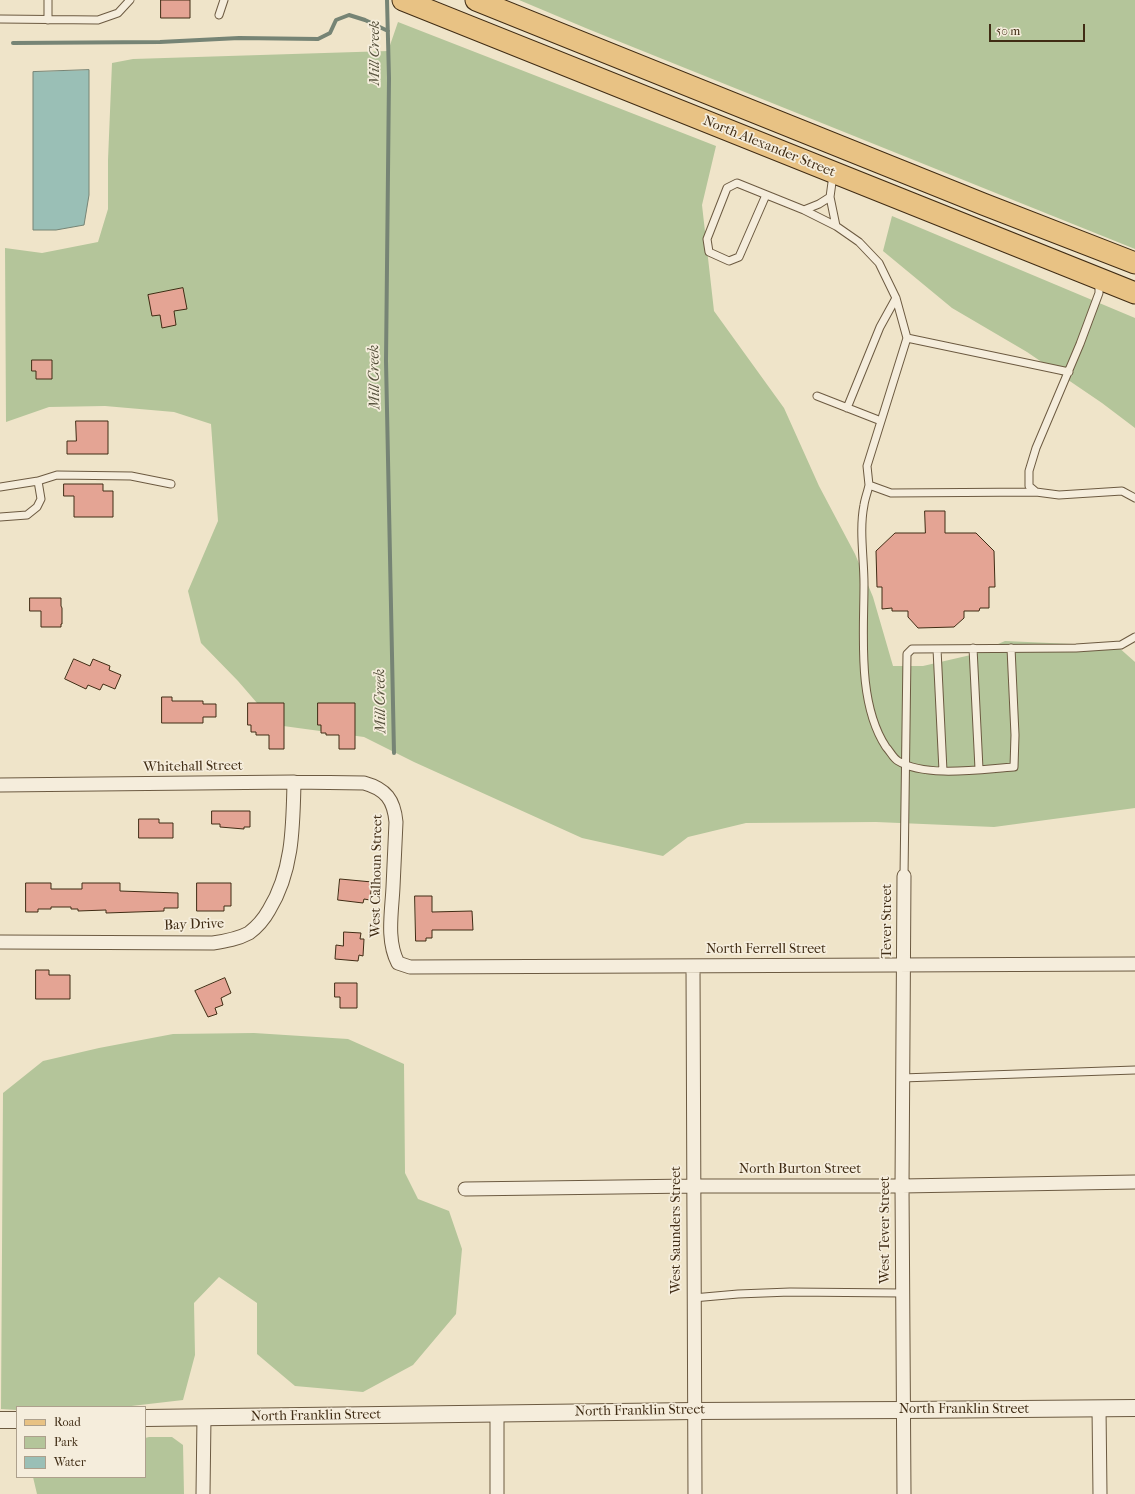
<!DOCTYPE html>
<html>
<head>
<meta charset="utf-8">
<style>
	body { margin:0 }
	#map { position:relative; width:1135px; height:1494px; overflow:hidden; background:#efe4c9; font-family:"IM FELL French Canon",serif }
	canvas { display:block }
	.legend { position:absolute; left:16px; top:1406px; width:130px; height:72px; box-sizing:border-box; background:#f5eddc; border:1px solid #ada08c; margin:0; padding:5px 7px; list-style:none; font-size:12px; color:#402c14 }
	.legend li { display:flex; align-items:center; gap:8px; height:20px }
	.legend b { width:20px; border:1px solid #ada08c }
	.scale { position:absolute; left:989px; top:24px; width:96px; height:18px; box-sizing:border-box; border:2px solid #402c14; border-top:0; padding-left:5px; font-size:12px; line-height:14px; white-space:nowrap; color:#402c14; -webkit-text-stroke:3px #f5eddc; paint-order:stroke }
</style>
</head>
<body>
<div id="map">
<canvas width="1135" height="1494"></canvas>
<ul class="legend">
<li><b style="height:5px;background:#e8c284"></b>Road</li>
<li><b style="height:11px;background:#b4c59a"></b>Park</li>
<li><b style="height:11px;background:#9abfb6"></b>Water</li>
</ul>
<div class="scale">50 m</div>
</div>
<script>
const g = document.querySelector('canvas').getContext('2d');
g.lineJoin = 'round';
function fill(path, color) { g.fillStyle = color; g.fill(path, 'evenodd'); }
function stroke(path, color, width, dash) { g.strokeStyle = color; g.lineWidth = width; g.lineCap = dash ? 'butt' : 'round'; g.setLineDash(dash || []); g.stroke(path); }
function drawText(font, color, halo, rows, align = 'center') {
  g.font = font + ' "IM FELL French Canon",serif'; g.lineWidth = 3.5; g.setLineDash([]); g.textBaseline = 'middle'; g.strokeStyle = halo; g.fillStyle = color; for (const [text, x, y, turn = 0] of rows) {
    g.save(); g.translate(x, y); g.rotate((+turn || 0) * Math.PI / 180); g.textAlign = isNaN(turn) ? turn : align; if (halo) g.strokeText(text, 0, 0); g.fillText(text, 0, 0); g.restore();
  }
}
const green = new Path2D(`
	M519,0H1135V249L588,29Z
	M398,22L716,146L702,205L714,311L784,408L819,486L855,554L873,597L893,666H923L975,654L1005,641L1117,646L1135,662V808L994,827L876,822L746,823L688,837L663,856L582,838L414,762L364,737L276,725L238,681L201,643L188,591L218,521L211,424L174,412L105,406L49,407L6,422L5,248L42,253L98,242L108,209V160L112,63L133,59L388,51Z
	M892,216L1135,318V428L1102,403L1027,352L952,308L883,251Z
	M254,1033L348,1039L404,1064L405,1173L418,1199L449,1211L462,1249L456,1314L413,1365L363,1392L295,1386L257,1354V1303L219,1277L194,1303L195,1355L183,1400L123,1407H17V1410L1,1409L3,1093L43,1061L99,1048L173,1034Z
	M149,1437H172L183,1445L184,1494H37L33,1477H145V1438Z`);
const water = new Path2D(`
	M89,70V195L84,225L56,230H33V72Z`);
const stream = new Path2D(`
	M387,0L389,78L386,361L394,753
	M13,43L160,42L239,38L318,39L330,33L336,20L349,15L365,20L388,31`);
const building = new Path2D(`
	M161,0H190V18H161Z
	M183,288L187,309L174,311L176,325L162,328L160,315L152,316L148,295Z
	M32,360H52V379H36V371H32Z
	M76,421H108V454H67V441H76Z
	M64,484H103V491H113V517H74V496H64Z
	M925,511H945V533H976L994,551L995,587H989V608H980L979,611H964V618L954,627L918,628L908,617V611H892V608L882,609V587H877L876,551L895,533H925Z
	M30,598H61V606L62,608V624H61V627H41V611H30Z
	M74,659L90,666L93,659L110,666L109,670L121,675L115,689L103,684L100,690L88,685L86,689L65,679Z
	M162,697H172V701H203V704H216V717H203V723H162Z
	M248,703H284V749H269V735H256V732H251V725H248Z
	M318,703H355V749H339V735H326V733H321V725H318Z
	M212,811H250V827H244V829L220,827V824H212Z
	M139,819H159V823H173V838H139Z
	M340,879L372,882L370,900L364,899L363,903L338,900Z
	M26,883H51V889H82V883H120V891L178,893V908H164V911L106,913V910L78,911V909H71V907H51V909H38V912H26Z
	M197,883H231V906H224V911H197Z
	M415,896H432V912L472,911L473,930H432V938H426V941H416Z
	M344,932L361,933L360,939H364L363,956L359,955L358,961L335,959L336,945L343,946Z
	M36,970H49V975H70V999H36Z
	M225,978L231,993L221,998L223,1005L215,1008L217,1014L208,1017L195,991Z
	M335,983H357V1008H340V997H335Z`);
const service = new Path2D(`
	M219,15L224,0
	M0,19L98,20L118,13L130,0
	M48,20V0
	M833,175L830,197L836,226L859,242L879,263L896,298L907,338L1069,372
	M766,195L739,257L729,261L709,252L707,239L727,188L737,183L804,210L819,204L830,197
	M804,210L836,226
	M1099,281V293L1080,344L1036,448L1029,471V486L1036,492L1059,495L1122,491L1135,498
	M907,338L867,466L869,485L891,493L1036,492
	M817,396L881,421
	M847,408L880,327L896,298
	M869,485C868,491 865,498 864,505C859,530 864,558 864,584C864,634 857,703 886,747C890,751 893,758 898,761C926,778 982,769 1014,767L1015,735L1011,648
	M0,487L38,481L57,475L131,476L171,484
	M0,517L27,515L37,507L41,499L38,481
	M973,648L979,769
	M937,649L943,771
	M904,876L907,654L912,649L1076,648L1121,645L1135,637
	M902,1078L1135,1070
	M693,1298L738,1294L790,1292L902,1293`);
const minor = new Path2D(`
	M0,785L294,782L364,783C386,789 394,800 396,822C395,844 394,865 393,887C392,911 386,940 398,963L410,967L1135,964
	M904,876L902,1186L904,1494
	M0,942L213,943C226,941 238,939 249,933C257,927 264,919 269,910C293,871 293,826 294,782
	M693,966L695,1494
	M465,1189L693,1186H902L1135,1182
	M1099,1408L1100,1494
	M497,1413V1494
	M203,1494L204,1417`);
const tertiary = new Path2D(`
	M145,1418L694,1411L904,1410L1135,1408
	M0,1420H17`);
const primary = new Path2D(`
	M403,0L1135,293
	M476,0L983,204L1135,263`);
const streetNames = [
	["North Alexander Street",769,147,22],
	["Whitehall Street",193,767,-1],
	["West Calhoun Street",377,876,-89],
	["Tever Street",888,921,-90],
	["Bay Drive",194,925,-2],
	["North Ferrell Street",766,950],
	["North Burton Street",800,1170],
	["West Saunders Street",677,1230,-90],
	["West Tever Street",886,1230,-90],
	["North Franklin Street",964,1410],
	["North Franklin Street",640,1411,-1],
	["North Franklin Street",316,1416,-1]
];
const waterNames = [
	["Mill Creek",375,53,-90],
	["Mill Creek",375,377,-91],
	["Mill Creek",381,701,-91]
];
fill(green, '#b4c59a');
fill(water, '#9abfb6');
stroke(water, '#768475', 1);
stroke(stream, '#768475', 4);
fill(building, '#e4a494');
stroke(building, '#402c14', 1);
stroke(service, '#6c5a41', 9);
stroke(minor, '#6c5a41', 15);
stroke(tertiary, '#6c5a41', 18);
stroke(primary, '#402c14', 23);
stroke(service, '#f5eddc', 7);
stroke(minor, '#f5eddc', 13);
stroke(tertiary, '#f5eddc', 16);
stroke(primary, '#e8c284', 21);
drawText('14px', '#402c14', '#f5eddc', streetNames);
drawText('italic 15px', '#56513c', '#f5eddc', waterNames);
</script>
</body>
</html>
